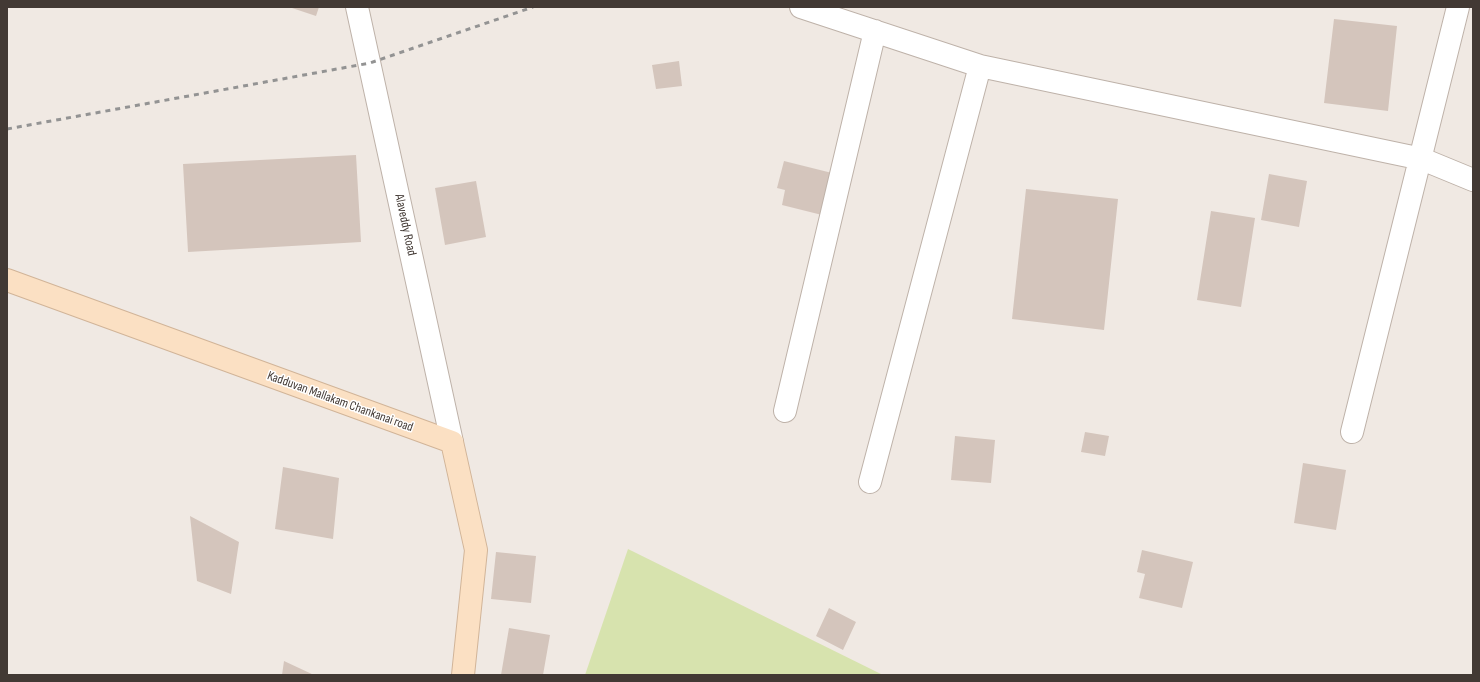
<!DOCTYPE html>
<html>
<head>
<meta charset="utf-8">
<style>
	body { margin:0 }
	#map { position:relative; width:1480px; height:682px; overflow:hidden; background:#f0e9e3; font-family:"Sofia Sans Condensed",sans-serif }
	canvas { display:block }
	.frame { position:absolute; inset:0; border:8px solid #423934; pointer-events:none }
</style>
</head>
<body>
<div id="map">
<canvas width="1480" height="682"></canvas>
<div class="frame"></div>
</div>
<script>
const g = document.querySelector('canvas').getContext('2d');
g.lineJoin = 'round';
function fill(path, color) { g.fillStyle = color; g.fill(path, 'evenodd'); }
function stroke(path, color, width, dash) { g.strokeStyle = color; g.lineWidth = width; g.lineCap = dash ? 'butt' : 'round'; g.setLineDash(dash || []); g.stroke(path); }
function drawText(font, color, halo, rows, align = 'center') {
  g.font = font + ' "Sofia Sans Condensed",sans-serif'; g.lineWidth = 3; g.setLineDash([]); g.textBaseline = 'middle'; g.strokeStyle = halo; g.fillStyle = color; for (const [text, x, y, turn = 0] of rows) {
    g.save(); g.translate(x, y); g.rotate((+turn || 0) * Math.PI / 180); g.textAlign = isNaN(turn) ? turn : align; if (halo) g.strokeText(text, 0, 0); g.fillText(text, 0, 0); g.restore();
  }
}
const green = new Path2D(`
	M628,549L883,675H585Z`);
const building = new Path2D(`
	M289,7H319L316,16Z
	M1334,19L1397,26L1388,111L1324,103Z
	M679,61L682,86L656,89L652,65Z
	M356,155L361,242L188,252L183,164Z
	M784,161L836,174L826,216L782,205L785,190L777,188Z
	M1269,174L1307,181L1299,227L1261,220Z
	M476,181L486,237L445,245L435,188Z
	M1026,189L1118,199L1104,330L1012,319Z
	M1211,211L1255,218L1241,307L1197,300Z
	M1085,432L1109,436L1105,456L1081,452Z
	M955,436L995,440L991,483L951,480Z
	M1303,463L1346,470L1336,530L1294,523Z
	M283,467L339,478L333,539L275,529Z
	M190,516L239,542L231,594L197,581Z
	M1142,550L1193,562L1182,608L1139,598L1145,574L1137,572Z
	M496,552L536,556L531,603L491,599Z
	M829,608L856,622L843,650L816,636Z
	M509,628L550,635L543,675H501Z
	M284,661L314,675H282Z`);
const minor = new Path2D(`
	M801,7L980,66L1422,159L1473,180
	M785,411L875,31
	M1352,432L1458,7
	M870,482L980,66`);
const tertiary = new Path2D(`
	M357,7L452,442`);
const secondary = new Path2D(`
	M7,280L452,442L476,550L463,675`);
const rail = new Path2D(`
	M7,129L370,63L533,7`);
const streetNames = [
	["Alaveddy Road",405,225,78],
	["Kadduvan Mallakam Chankanai road",340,402,20]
];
fill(green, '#d7e3ae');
fill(building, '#d4c5bc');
stroke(minor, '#beb2a9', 24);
stroke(tertiary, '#beb2a9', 24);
stroke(secondary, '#d1b498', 24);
stroke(minor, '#fff', 22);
stroke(tertiary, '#fff', 22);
stroke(secondary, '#fbe0c3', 22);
stroke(rail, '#939393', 3, [5, 5]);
drawText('13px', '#423934', '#fff', streetNames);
</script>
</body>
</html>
